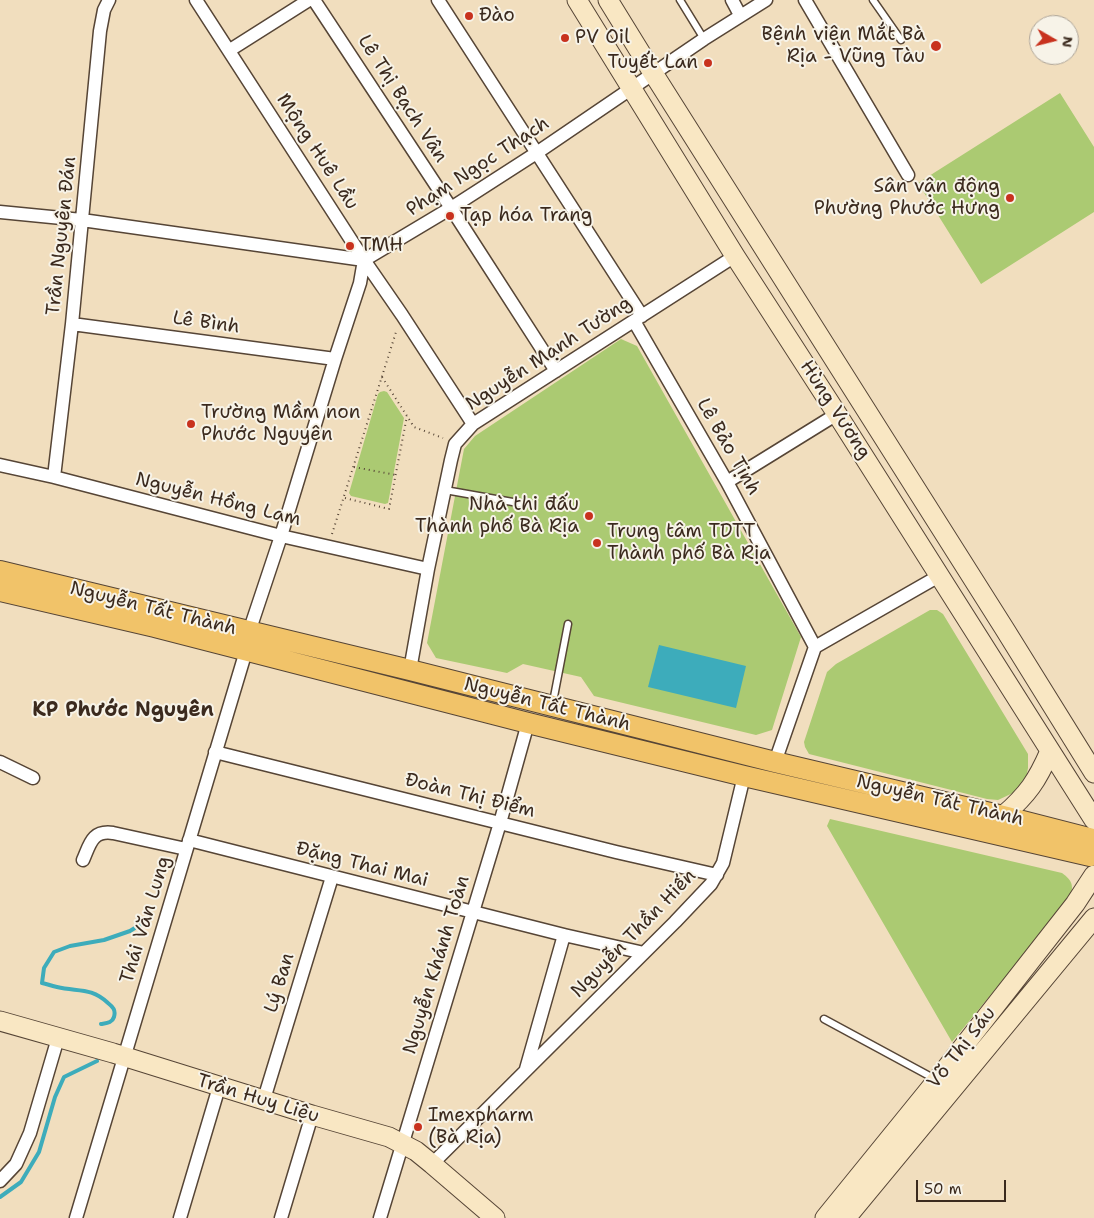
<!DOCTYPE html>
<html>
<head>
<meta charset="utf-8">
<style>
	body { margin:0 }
	#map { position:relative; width:1094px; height:1218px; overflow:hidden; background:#f1debe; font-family:"Shantell Sans",sans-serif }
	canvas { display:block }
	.north { position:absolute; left:1029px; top:15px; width:50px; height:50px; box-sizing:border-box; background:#f7f3e8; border:1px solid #aca397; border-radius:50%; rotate:98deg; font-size:14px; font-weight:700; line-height:20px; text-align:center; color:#3b2a1e }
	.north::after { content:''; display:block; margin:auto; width:18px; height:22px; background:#c8321e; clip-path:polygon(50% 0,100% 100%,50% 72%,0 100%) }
	.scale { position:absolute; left:916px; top:1180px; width:90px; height:22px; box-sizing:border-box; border:2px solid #3b2a1e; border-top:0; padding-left:6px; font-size:15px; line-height:18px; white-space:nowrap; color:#3b2a1e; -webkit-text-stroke:4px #f7f3e8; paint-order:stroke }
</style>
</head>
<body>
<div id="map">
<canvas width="1094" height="1218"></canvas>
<div class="north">N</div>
<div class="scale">50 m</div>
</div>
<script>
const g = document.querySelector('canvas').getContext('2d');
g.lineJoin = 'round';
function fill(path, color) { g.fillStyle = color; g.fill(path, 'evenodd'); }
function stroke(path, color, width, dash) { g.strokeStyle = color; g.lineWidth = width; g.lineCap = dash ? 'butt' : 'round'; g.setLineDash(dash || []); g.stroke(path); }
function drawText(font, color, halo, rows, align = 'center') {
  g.font = font + ' "Shantell Sans",sans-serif'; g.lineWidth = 4; g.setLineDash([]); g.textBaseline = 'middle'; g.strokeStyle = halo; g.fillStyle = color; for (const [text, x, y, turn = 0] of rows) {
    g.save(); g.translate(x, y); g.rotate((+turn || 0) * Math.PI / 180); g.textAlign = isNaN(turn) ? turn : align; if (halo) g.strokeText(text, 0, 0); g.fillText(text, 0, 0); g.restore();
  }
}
const green = new Path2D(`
	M1060,93L1094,147V212L981,284L918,183Z
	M621,339L637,346L801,637L772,730L756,735L594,696L581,677L523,664L507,673L436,658L427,643L464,449L475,436Z
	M384,391L387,392L404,418L389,498L388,503L385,504L351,496L349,493L378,394L380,392Z
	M930,610H937L943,614L1028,754V768L1026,779L1015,792L998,800L987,799L809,754L805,747L804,742L827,672L836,664Z
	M830,819L1062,873C1073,881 1073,885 1071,897L952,1042L827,826Z`);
const water = new Path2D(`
	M659,645L746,666L736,708L648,687Z`);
const stream = new Path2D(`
	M101,1024C107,1023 112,1023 114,1017C116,1010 113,1007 108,1003C91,987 78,992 57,987C52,986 47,984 42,983L44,968L54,952L70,946L104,940L130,931L146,921
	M0,1197L21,1182L39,1152L55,1097L64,1077L97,1061`);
const path = new Path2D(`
	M382,377L414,427L443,438
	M354,467L396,475
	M345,498L389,509L407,416
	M332,534L397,329`);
const lane = new Path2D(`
	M680,0L704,39
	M873,0L901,40
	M445,490L524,504
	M553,702L568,624
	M824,1019L935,1079`);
const street = new Path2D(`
	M196,0L364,260L402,315L473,424
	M314,0L451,208L556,371
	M438,0L642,316
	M732,0L740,15
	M805,0L908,175
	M230,50L309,0
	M0,212L82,220L364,260L451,208L538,152L704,39L766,0
	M634,321L727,482L815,647
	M72,324L335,359
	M0,465L54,477L281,536L428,569
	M54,477L72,324L100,31L104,10L109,0
	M727,482L837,414
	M410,670L428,569L451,460L455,444L473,424L735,256
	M215,752L616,852L717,875
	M0,762L33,778
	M775,762L815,647L939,576
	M189,840L564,935L644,953
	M83,860C90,844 92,830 113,833L186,849
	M526,1069L564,935
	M264,1099L332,877
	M432,1164L675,922L711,884L723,863L744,776
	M0,1181L16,1164L30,1133L58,1038
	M76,1218L246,651L249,632L281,536L335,359L360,283L364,260
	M180,1218L219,1087
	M281,1218L312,1115
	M380,1218L500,823L528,723`);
const secondary = new Path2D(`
	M577,0L735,256L837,414L1094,820
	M608,0L653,73L1004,628L1094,773
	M1003,816C1028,794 1037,781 1050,751
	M0,1021L113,1053L312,1115L389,1137L416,1151L432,1164L495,1218
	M825,1218L937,1080L1075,904L1094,875
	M846,1218L1094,918`);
const primary = new Path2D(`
	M0,571L410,670L775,762L1003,816L1093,839
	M0,591L155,627L528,723L744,776L1090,856`);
const markers = [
	[469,16,5,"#c8321e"],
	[565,38,5,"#c8321e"],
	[936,46,6,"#c8321e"],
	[708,63,5,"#c8321e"],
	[1010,198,5,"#c8321e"],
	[450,216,5,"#c8321e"],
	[350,246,5,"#c8321e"],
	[191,424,5,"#c8321e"],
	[589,516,5,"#c8321e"],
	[597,543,5,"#c8321e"],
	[418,1127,5,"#c8321e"]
];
const poiNames = [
	["Đào",479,16],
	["Bệnh viện Mắt Bà",925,35,"right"],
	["Rịa - Vũng Tàu",925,57,"right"],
	["PV Oil",575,38],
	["Tuyết Lan",698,63,"right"],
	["Sân vận động",1000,187,"right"],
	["Phường Phước Hưng",1000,209,"right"],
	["Tạp hóa Trang",460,216],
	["TMH",360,246],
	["Trường Mầm non",201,413],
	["Phước Nguyên",201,435],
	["Nhà thi đấu",579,505,"right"],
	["Thành phố Bà Rịa",579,527,"right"],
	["Trung tâm TDTT",607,532],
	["Thành phố Bà Rịa",607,554],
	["Imexpharm",428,1116],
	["(Bà Rịa)",428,1138]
];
const streetNames = [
	["Lê Thị Bạch Vân",402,99,57],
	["Mộng Huê Lầu",317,152,57],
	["Phạm Ngọc Thạch",478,167,-33],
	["Trần Nguyên Đán",62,236,-84],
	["Lê Bình",206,323,8],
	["Nguyễn Mạnh Tường",549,354,-33],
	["Hùng Vương",835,410,57],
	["Lê Bảo Tịnh",728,447,60],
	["Nguyễn Hồng Lam",218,500,14],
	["Nguyễn Tất Thành",153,609,14],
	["Nguyễn Tất Thành",547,705,14],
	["Đoàn Thị Điểm",470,796,14],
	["Nguyễn Tất Thành",940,801,13],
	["Đặng Thai Mai",362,865,14],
	["Thái Văn Lung",146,920,-73],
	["Nguyễn Thần Hiến",634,934,-46],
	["Nguyễn Khánh Toàn",437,965,-73],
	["Lý Ban",280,983,-73],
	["Võ Thị Sáu",962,1048,-52],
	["Trần Huy Liệu",258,1099,17]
];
const neighbourhoodNames = [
	["KP Phước Nguyên",123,711]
];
fill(green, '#abca72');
fill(water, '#3dacbb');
stroke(stream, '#3dacbb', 4);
stroke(lane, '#564536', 9);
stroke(street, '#564536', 15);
stroke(secondary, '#564536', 21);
stroke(primary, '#564536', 22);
stroke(path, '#564536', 2, [1, 4]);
stroke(lane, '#fff', 6);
stroke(street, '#fff', 12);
stroke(secondary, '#f9e7c3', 19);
stroke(primary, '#f1c369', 20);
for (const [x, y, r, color] of markers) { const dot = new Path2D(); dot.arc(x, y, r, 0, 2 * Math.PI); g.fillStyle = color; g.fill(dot); stroke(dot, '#f7f3e8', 2); }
drawText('19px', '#3b2a1e', '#f7f3e8', poiNames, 'left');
drawText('19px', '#3b2a1e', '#f7f3e8', streetNames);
drawText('bold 20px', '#3b2a1e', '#f7f3e8', neighbourhoodNames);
</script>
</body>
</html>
